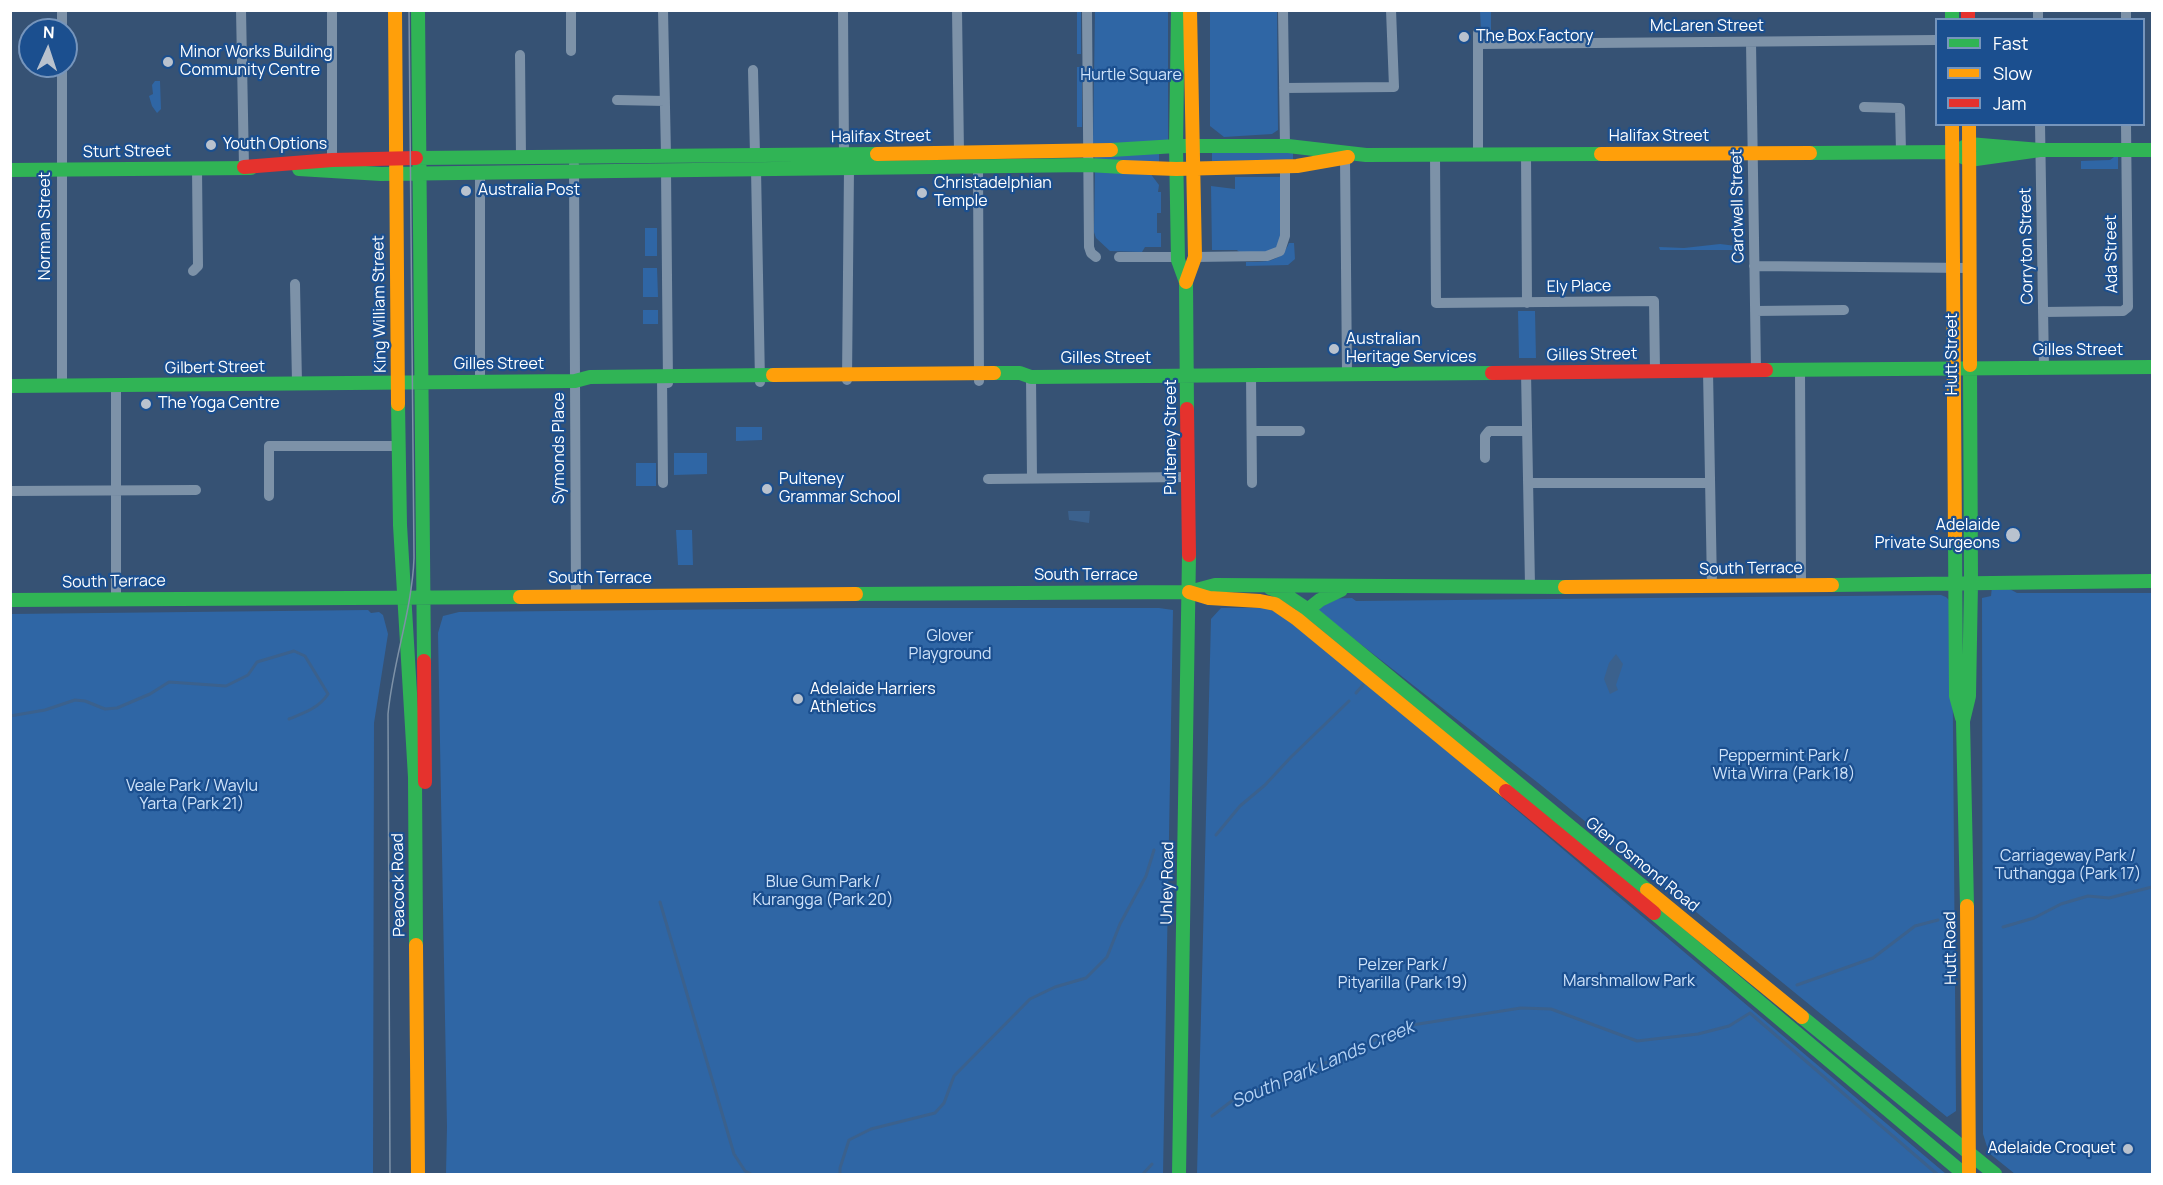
<!DOCTYPE html>
<html>
<head>
<meta charset="utf-8">
<style>
	body { margin:0 }
	#map { position:relative; width:2163px; height:1185px; overflow:hidden; background:#365274; font-family:Manrope,sans-serif }
	canvas { display:block }
	.frame { position:absolute; inset:0; border:12px solid #fff; pointer-events:none }
	.legend { position:absolute; left:1935px; top:18px; width:210px; height:108px; box-sizing:border-box; background:#1b4f8f; border:2px solid #7695bc; margin:0; padding:8px 10px; list-style:none; font-size:18px; color:#fff }
	.legend li { display:flex; align-items:center; gap:12px; height:30px }
	.legend b { width:30px; border:2px solid #7695bc }
	.north { position:absolute; left:18px; top:18px; width:60px; height:60px; box-sizing:border-box; background:#1b4f8f; border:2px solid #7695bc; border-radius:50%; rotate:3deg; font-size:16px; font-weight:700; line-height:24px; text-align:center; color:#fff }
	.north::after { content:''; display:block; margin:auto; width:21px; height:27px; background:#b9c2ce; clip-path:polygon(50% 0,100% 100%,50% 72%,0 100%) }
</style>
</head>
<body>
<div id="map">
<canvas width="2163" height="1185"></canvas>
<div class="frame"></div>
<ul class="legend">
<li><b style="height:8px;background:#30b455"></b>Fast</li>
<li><b style="height:8px;background:#ff9f0a"></b>Slow</li>
<li><b style="height:8px;background:#e5322d"></b>Jam</li>
</ul>
<div class="north">N</div>
</div>
<script>
const g = document.querySelector('canvas').getContext('2d');
g.lineJoin = 'round';
function fill(path, color) { g.fillStyle = color; g.fill(path, 'evenodd'); }
function stroke(path, color, width, dash) { g.strokeStyle = color; g.lineWidth = width; g.lineCap = dash ? 'butt' : 'round'; g.setLineDash(dash || []); g.stroke(path); }
function drawText(font, color, halo, rows, align = 'center') {
  g.font = font + ' Manrope,sans-serif'; g.lineWidth = 4.5; g.setLineDash([]); g.textBaseline = 'middle'; g.strokeStyle = halo; g.fillStyle = color; for (const [text, x, y, turn = 0] of rows) {
    g.save(); g.translate(x, y); g.rotate((+turn || 0) * Math.PI / 180); g.textAlign = isNaN(turn) ? turn : align; if (halo) g.strokeText(text, 0, 0); g.fillText(text, 0, 0); g.restore();
  }
}
const green = new Path2D(`
	M1095,11H1168V141L1095,145L1093,143Z
	M1210,11H1277L1278,130L1272,134L1224,137L1210,126Z
	M1480,11H1491V31H1481Z
	M1077,12H1081V54H1077Z
	M1077,67H1082V127H1077Z
	M155,81H160L161,109L157,113L152,106L149,96L153,94L152,85Z
	M1212,148L1293,152V160L1212,161Z
	M1159,152V166L1096,163L1094,156Z
	M2114,157H2118V169H2081V161L2110,160Z
	M1095,171L1150,173L1159,185L1158,192H1161V213H1157V233H1161V247H1145L1142,252L1110,251L1096,238L1094,232Z
	M1235,177H1280L1281,242L1272,252L1240,253L1237,250H1212L1211,186L1235,189Z
	M645,228H657V256H645Z
	M1289,243H1294L1295,259L1288,265L1246,266V262C1265,262 1281,263 1289,243Z
	M1720,244L1745,247V250H1660L1659,247L1684,248Z
	M643,268H657L658,297H643Z
	M643,310H658V324H643Z
	M1518,311H1535L1536,358H1519Z
	M736,427H762V440L736,441Z
	M674,453H707V474L674,475Z
	M636,463H656V486H636Z
	M676,530H692L693,565H678Z
	M2004,586L2017,593H2152V1174H2015L1989,1153L1983,1134L1982,598L1991,596L1992,587Z
	M1941,595L1946,597L1952,603L1956,1111L1947,1117L1537,782L1317,610L1323,599L1352,598L1356,601Z
	M858,608H1159L1173,610L1163,1174H446L447,1127L438,633L443,616L459,612Z
	M1221,608H1267L1296,623L1946,1174H1197L1211,619Z
	M368,610L371,613L379,612L383,615L388,634L374,723L373,1174H11V614Z`);
const water = new Path2D(`
	M1068,511H1090L1089,523L1069,520Z
	M1616,654L1623,664L1616,685L1618,690L1610,694L1604,679L1609,663Z`);
const stream = new Path2D(`
	M1356,693L1363,685
	M10,716L45,710L75,700L85,701L105,709L117,708L150,694L169,682L226,686L248,675L257,662L294,651L305,656L328,694C319,708 304,713 289,719
	M1216,835L1240,806L1265,785L1291,757L1349,701
	M660,902L734,1154L745,1171L751,1174
	M2003,927L2034,918L2061,904L2088,896L2109,898L2152,887
	M1797,985L1873,958L1915,926L1938,920
	M1212,1116L1233,1100L1360,1049L1383,1035L1412,1025L1521,1008L1551,1009L1637,1041L1698,1034L1729,1026L1750,1013L1937,1174
	M840,1174V1168L849,1140L871,1129L935,1113L944,1103L954,1076L1030,999L1055,987L1086,978L1107,957L1120,924L1146,876L1154,850
	M1143,1174L1152,1164`);
const street = new Path2D(`
	M62,10V30
	M241,10L244,167
	M332,10V160
	M571,10V51
	M663,10L666,155
	M843,10L844,154
	M957,10L959,153
	M1087,10L1089,247L1091,253L1096,257
	M1283,10L1285,146
	M2038,10V20
	M2126,10V20
	M1478,33V154
	M1751,42L1756,370
	M1479,44L1936,40
	M520,55L521,157
	M62,66V386
	M753,70L755,155
	M1284,88L1394,87L1391,10
	M617,100L665,101
	M1864,107L1900,108L1901,152
	M2040,124L2044,368
	M1526,154L1527,303
	M1435,155L1436,303L1654,301L1655,371
	M1345,158L1347,374
	M574,165L576,595
	M978,166L979,381
	M756,169L760,382
	M666,170L668,383
	M1119,257H1178
	M1195,257L1267,256L1280,251L1285,236V167
	M1754,266L1970,268
	M193,271L198,266L197,168
	M295,284L297,383
	M1755,311L1844,310
	M2043,312L2123,311L2128,307L2126,124
	M1800,370L1801,584
	M1708,371L1712,586
	M1526,372L1530,586
	M1251,375L1252,483
	M662,377L663,483
	M1031,377L1032,478
	M847,380L849,168
	M480,382V172
	M116,385V599
	M1252,431H1300
	M1485,458V436L1489,431H1527
	M988,479L1189,477
	M1528,483H1710
	M10,491L196,490
	M269,496V446H398`);
const fast = new Path2D(`
	M418,10L424,661
	M1178,10L1176,146L1178,260L1186,282L1187,409
	M1952,10V20
	M1962,148L1969,144L2040,150H2152
	M1111,150L1176,146H1288L1366,155L1601,154
	M1810,153L1952,152L1969,160L2040,150
	M416,158L877,154
	M299,169L381,174L1088,165L1123,167
	M10,170L251,168
	M1766,370L2152,367
	M994,373H1020L1031,377L1492,373
	M10,386L575,381L590,377L773,375
	M398,404L400,525L415,777L416,945
	M1955,538L1956,696L1962,718
	M1832,585L2152,581
	M1270,588L1283,593L1307,609L1647,890
	M856,594L1189,592L1215,585L1565,587
	M10,600L520,597
	M1301,615L1320,600L1341,590
	M1967,906L1963,721L1969,696L1971,583L1970,365
	M1654,913L1964,1174
	M1802,1017L1995,1174
	M1179,1174L1189,555`);
const slow = new Path2D(`
	M395,10L398,404
	M1952,124L1955,538
	M1969,124L1970,365
	M877,154L1111,150
	M1601,154L1810,153
	M1123,167L1176,169L1297,166L1348,157
	M1186,282L1195,257L1190,10
	M773,375L994,373
	M1565,587L1832,585
	M1189,592L1209,598L1260,601L1275,604L1297,619L1506,791
	M520,597L856,594
	M1647,890L1802,1017
	M1967,906L1969,1174
	M416,945L418,1174`);
const jam = new Path2D(`
	M1968,10V20
	M244,167L332,160L416,158
	M1492,373L1766,370
	M1187,409L1189,555
	M424,661L425,782
	M1506,791L1654,913`);
const tram = new Path2D(`
	M390,1174L388,714C393,661 412,611 414,558L409,10`);
const markers = [
	[1464,37,6,"#b9c2ce"],
	[168,62,6,"#b9c2ce"],
	[211,145,6,"#b9c2ce"],
	[466,191,6,"#b9c2ce"],
	[922,193,6,"#b9c2ce"],
	[1334,349,6,"#b9c2ce"],
	[146,404,6,"#b9c2ce"],
	[767,489,6,"#b9c2ce"],
	[2013,535,8,"#b9c2ce"],
	[798,699,6,"#b9c2ce"],
	[2128,1149,6,"#b9c2ce"]
];
const streetNames = [
	["McLaren Street",1707,27],
	["Halifax Street",881,137,-1],
	["Halifax Street",1659,137],
	["Sturt Street",127,152,-1],
	["Cardwell Street",1738,206,-91],
	["Norman Street",46,226,-90],
	["Corryton Street",2027,246,-91],
	["Ada Street",2112,254,-91],
	["Ely Place",1579,287,-1],
	["King William Street",380,304,-91],
	["Gilles Street",2078,351],
	["Hutt Street",1953,354,-90],
	["Gilles Street",1592,355,-1],
	["Gilles Street",1106,359],
	["Gilles Street",499,365],
	["Gilbert Street",215,368,-1],
	["Pulteney Street",1172,437,-90],
	["Symonds Place",560,448,-90],
	["South Terrace",1751,569,-1],
	["South Terrace",1086,576],
	["South Terrace",600,579],
	["South Terrace",114,582,-1],
	["Glen Osmond Road",1642,865,39],
	["Unley Road",1168,883,-89],
	["Peacock Road",399,885,-91],
	["Hutt Road",1951,948,-91]
];
const poiNames = [
	["The Box Factory",1476,37],
	["Minor Works Building",180,53],
	["Community Centre",180,71],
	["Youth Options",223,145],
	["Christadelphian",934,184],
	["Temple",934,202],
	["Australia Post",478,191],
	["Australian",1346,340],
	["Heritage Services",1346,358],
	["The Yoga Centre",158,404],
	["Pulteney",779,480],
	["Grammar School",779,498],
	["Adelaide",2000,526,"right"],
	["Private Surgeons",2000,544,"right"],
	["Adelaide Harriers",810,690],
	["Athletics",810,708],
	["Adelaide Croquet",2116,1149,"right"]
];
const parkNames = [
	["Hurtle Square",1131,76],
	["Glover",950,637],
	["Playground",950,655],
	["Peppermint Park /",1784,757],
	["Wita Wirra (Park 18)",1784,775],
	["Veale Park / Waylu",192,787],
	["Yarta (Park 21)",192,805],
	["Carriageway Park /",2068,857],
	["Tuthangga (Park 17)",2068,875],
	["Blue Gum Park /",823,883],
	["Kurangga (Park 20)",823,901],
	["Pelzer Park /",1403,966],
	["Pityarilla (Park 19)",1403,984],
	["Marshmallow Park",1629,982]
];
const waterNames = [
	["South Park Lands Creek",1323,1065,-23]
];
fill(green, '#2f66a5');
fill(water, '#3b618d');
stroke(stream, '#3b618d', 3);
stroke(street, '#7d92a8', 10);
stroke(fast, '#30b455', 14);
stroke(slow, '#ff9f0a', 14);
stroke(jam, '#e5322d', 14);
stroke(tram, '#7e92a7', 1.5);
for (const [x, y, r, color] of markers) { const dot = new Path2D(); dot.arc(x, y, r, 0, 2 * Math.PI); g.fillStyle = color; g.fill(dot); stroke(dot, '#1b4f8f', 2); }
drawText('16px', '#fff', '#1b4f8f', streetNames);
drawText('16px', '#fff', '#1b4f8f', poiNames, 'left');
drawText('16px', '#cfe3fa', '#1b4f8f', parkNames);
drawText('italic 18px', '#b5d3f5', '#1b4f8f', waterNames);
</script>
</body>
</html>
